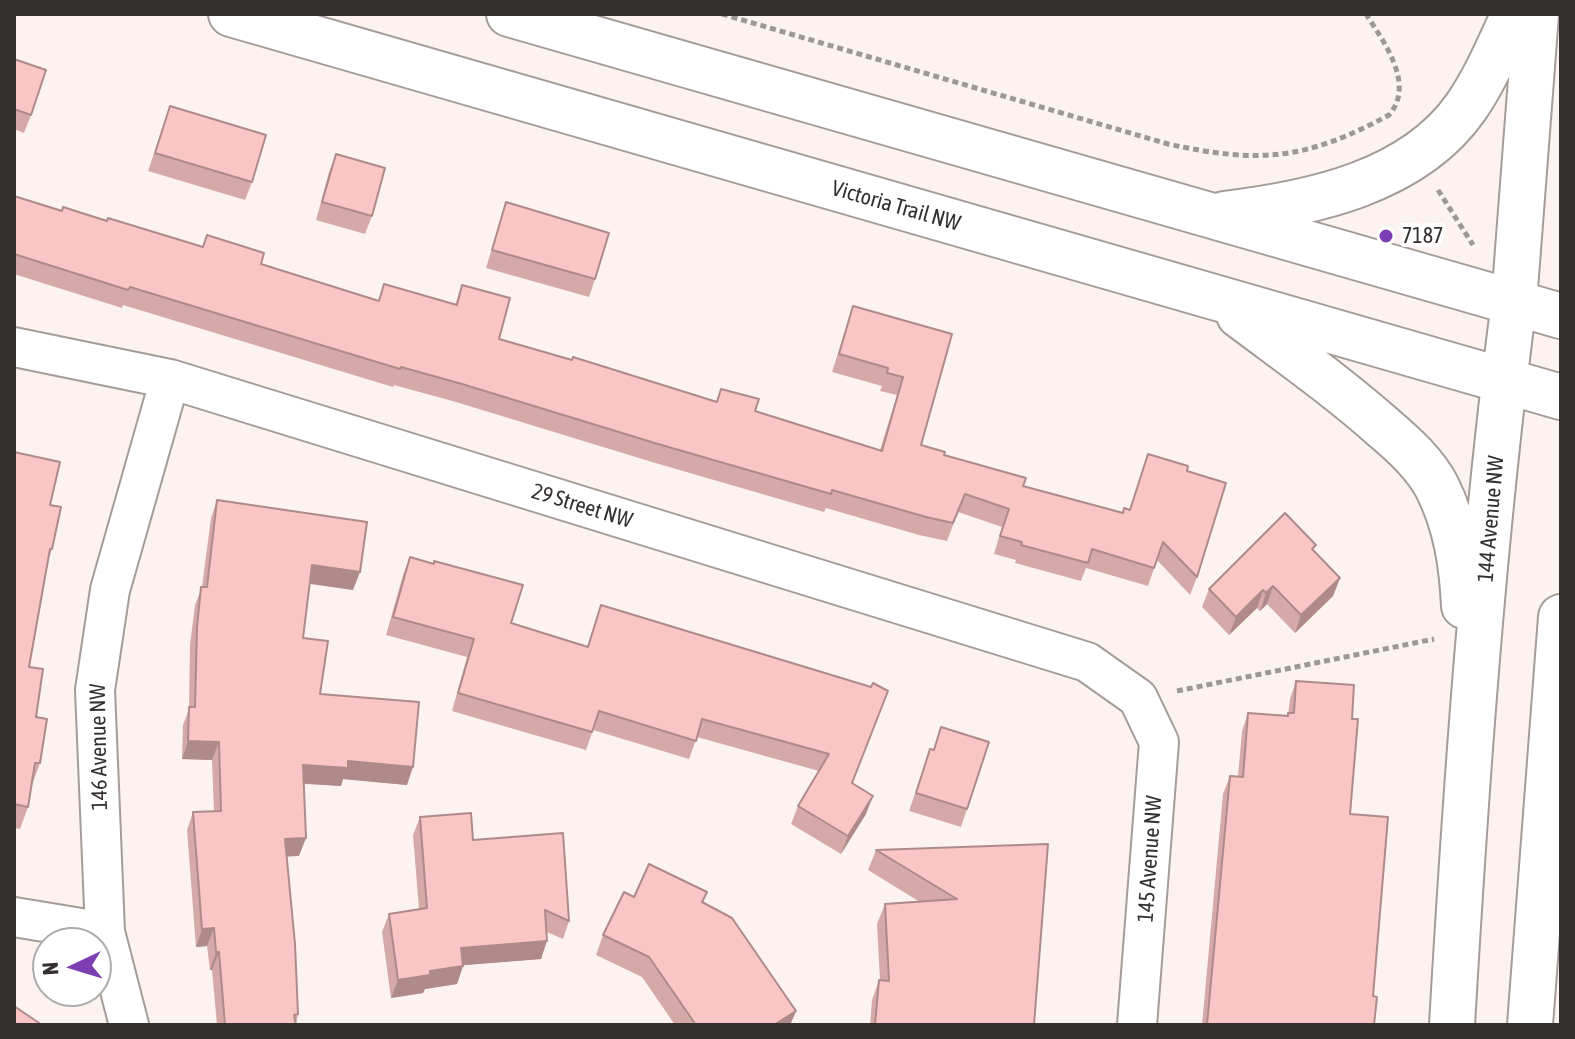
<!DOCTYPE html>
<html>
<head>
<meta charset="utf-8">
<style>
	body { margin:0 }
	#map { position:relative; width:1575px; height:1039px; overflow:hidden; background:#fcf3f0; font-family:"Asap Condensed",sans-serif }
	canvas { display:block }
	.frame { position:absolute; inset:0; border:16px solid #33302f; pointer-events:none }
	.north { position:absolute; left:32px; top:927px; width:80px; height:80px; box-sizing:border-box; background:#fff; border:2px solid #adacac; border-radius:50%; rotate:266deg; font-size:22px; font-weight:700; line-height:32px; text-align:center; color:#33302f }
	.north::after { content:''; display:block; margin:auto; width:28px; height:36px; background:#7d3eb3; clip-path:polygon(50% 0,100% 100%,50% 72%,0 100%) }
</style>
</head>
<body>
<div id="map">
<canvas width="1575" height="1039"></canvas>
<div class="frame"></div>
<div class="north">N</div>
</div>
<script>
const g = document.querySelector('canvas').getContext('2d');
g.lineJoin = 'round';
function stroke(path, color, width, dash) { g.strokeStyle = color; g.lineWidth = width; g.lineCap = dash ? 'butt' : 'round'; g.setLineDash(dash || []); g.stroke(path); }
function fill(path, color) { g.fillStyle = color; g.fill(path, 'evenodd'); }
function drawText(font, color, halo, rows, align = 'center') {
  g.font = font + ' "Asap Condensed",sans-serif'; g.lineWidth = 8; g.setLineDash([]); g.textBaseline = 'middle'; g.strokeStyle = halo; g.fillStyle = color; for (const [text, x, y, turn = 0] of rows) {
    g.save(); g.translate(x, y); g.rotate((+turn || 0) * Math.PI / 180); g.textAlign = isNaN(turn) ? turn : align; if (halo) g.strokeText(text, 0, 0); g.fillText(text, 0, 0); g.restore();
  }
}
const path = new Path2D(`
	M722,14L1168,144C1260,164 1306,160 1389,115C1416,84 1383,41 1366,14
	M1438,190L1473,245
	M1177,691L1434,639`);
const minor = new Path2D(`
	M14,347L170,379L1087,662L1138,698L1159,742L1137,1025
	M14,917L105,932
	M129,1025L105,932L95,690L110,590L170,379`);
const tertiary = new Path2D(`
	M1514,302L1536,14`);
const secondary = new Path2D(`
	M231,14L1561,397
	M509,14L1561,316
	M1224,214C1309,204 1413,183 1466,107C1486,78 1499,46 1514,14
	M1239,315C1288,352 1338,387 1384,428C1404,445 1425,464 1437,487C1456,525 1462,564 1464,606
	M1452,1025C1466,784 1483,542 1514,302
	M1530,1025L1561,617`);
const wall = new Path2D(`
	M14,59L31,115L24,133L14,129Z
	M170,106L252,182L245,200L148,171Z
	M336,154L372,216L365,234L316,220L329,172Z
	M14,196L62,211L107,221L261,264L378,301L384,284L455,305L462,285L499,339L716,402L721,389L755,411L880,450L897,395L880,391L882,386L832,372L853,306L952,334L921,445L944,455L1023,486L1122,513L1130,510L1148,454L1187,471L1197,577L1190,595L1157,560L1148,586L1086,568L1081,581L1015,563L1016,560L994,554L1002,527L958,512L947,541L919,535L826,508L824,512L652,462L456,402L394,385L393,387L123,305L122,308L14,274Z
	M506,202L595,279L589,297L486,268Z
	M14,452L50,505L52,549L48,561L29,667L40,763L32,785H31L28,807L20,829L14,828Z
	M217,500L353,590L310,584L303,638L320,694L407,785L343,779L341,786L304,784L299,856H286L298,1014L296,1025H217L212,970H210L207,946L196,947L187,830L193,812H214L212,760L182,759L183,725L189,709L190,645L195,605L202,587L211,518Z
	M1314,551L1340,578L1333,596L1295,633L1267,604L1260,611L1257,608L1229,635L1202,607L1209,589Z
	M410,557L511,623L587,647L601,605L871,687L853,784L866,814L841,854L791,824L798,806L819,771L697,737L689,759L593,730L586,750L452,711L467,657L386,635L403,575Z
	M1296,681L1352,719L1350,814L1373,996L1374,1025H1202L1223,794L1230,776H1238L1242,731L1248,713L1288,715L1290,699Z
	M941,727L967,809L961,827L909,811L930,749L933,750Z
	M420,817L473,840L569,921L563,939L547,932L541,959L463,965L457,984L425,989L423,993L391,998L382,932L389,914L419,909L413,835Z
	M1048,844L1034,1025H870L872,1000L879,980H880L877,924L885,904L920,902L868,870L876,850Z
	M707,892L703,903L796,1011L790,1025H675L642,977L596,955L603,935L634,897Z`);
const shadedWall = new Path2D(`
	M312,565L360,572L353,590L306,583Z
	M1340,578L1333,596L1295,633L1301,615Z
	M1273,586L1267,604L1260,611L1266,593Z
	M1263,590L1257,608L1229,635L1236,617Z
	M188,741L219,742L212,760L182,759Z
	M348,761L413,767L407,785L343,779L341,786L297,783L303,765Z
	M873,796L866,814L841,854L848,836Z
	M306,838L299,856L278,857L285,839Z
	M214,928L207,946L196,947L202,929Z
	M547,941L541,959L454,966L461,948Z
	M216,952H219L212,970H210Z
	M463,966L457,984L425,989L423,993L391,998L398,980L430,971Z
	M796,1011L790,1025H774Z`);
const building = new Path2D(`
	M14,59L46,70L31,115L14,109Z
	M170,106L266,135L252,182L155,153Z
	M336,154L385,168L372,216L322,202Z
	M14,196L62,211L63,207L107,221L108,218L203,247L207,235L264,253L261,264L379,301L384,284L457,305L462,285L510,298L499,339L572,360L573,357L717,402L721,389L759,399L755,411L882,451L903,377L887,373L888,368L839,354L853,306L952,334L921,445L945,452L944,455L1026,478L1023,486L1123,513L1124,508L1130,510L1148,454L1188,466L1187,471L1226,483L1197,577L1163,542L1154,568L1092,549L1088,563L1021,545L1022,542L1000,536L1009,509L965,494L953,523L926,517L832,490L831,494L658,444L462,384L401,367L400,369L130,287L128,290L14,254Z
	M506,202L609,233L595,279L492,250Z
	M14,452L60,462L50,505L61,507L52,549H50L29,667L43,669L36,717L47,719L40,763H35L28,807L14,804Z
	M217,500L367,522L360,572L312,565L303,638L328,641L320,694L419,702L413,767L348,761V768L303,765L306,838L285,839L295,944L298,1014L294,1015L296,1025H225L219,952H216L214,928L202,929L193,812L221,811L219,742L188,741L189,707H195L197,627L201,587H207Z
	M1285,513L1316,545L1312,549L1340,578L1301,615L1273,586L1266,593L1263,590L1236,617L1209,589Z
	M410,557L434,564V561L523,585L511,623L588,647L601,605L871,687L873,683L888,691L852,783L873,796L848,836L798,806L829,754L702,719L696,741L599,711L592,732L458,693L474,639L393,617Z
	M1296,681L1354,685L1352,719H1358L1350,814L1388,817L1373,996L1377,997L1374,1025H1207L1230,776L1243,777L1248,713L1288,716V713H1294Z
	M941,727L989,742L967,809L916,793L930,749L934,750Z
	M471,813L473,840L563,833L569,921L545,910L547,941L461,948L463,966L430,971V975L398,980L389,914L427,908L420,817Z
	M1048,844L1034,1025H875L879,980L889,981L885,904L957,899L876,850Z
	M649,864L707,892L702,902L732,918L796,1011L774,1025H696L649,957L603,935L624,892L634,897Z
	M14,1006L42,1025H14Z`);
const markers = [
	[1386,236,8,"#7d3eb3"]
];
const streetNames = [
	["Victoria Trail NW",896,206,16],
	["29 Street NW",582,506,17],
	["144 Avenue NW",1491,519,-85],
	["146 Avenue NW",99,747,-91],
	["145 Avenue NW",1150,859,-86]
];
const poiNames = [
	["7187",1402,236]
];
stroke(minor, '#a49c99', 42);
stroke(tertiary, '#a49c99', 48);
stroke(secondary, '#a49c99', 48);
stroke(path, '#9d9795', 5, [6, 4]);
stroke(minor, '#fff', 38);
stroke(tertiary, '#fff', 44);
stroke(secondary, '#fff', 44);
fill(wall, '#d6a9a9');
fill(shadedWall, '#ae8a8a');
fill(building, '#f9c5c5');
stroke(building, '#ae8a8a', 2);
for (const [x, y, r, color] of markers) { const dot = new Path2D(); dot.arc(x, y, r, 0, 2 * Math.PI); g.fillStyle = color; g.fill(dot); stroke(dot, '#fff', 3); }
drawText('22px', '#33302f', '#fff', streetNames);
drawText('22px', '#33302f', '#fff', poiNames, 'left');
</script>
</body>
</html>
